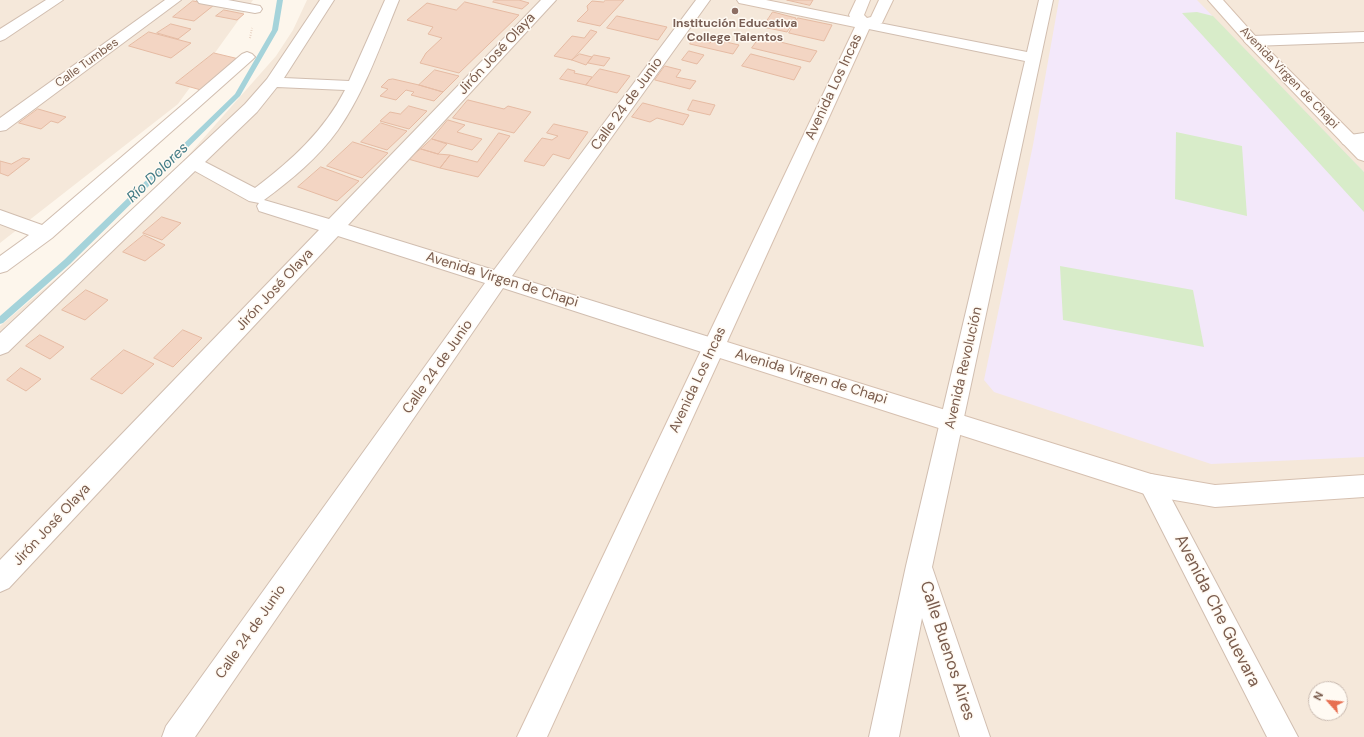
<!DOCTYPE html>
<html>
<head>
<meta charset="utf-8">
<style>
	body { margin:0 }
	#map { position:relative; width:1364px; height:737px; overflow:hidden; background:#fdf6ec; font-family:"DM Sans",sans-serif }
	canvas { display:block }
	.north { position:absolute; left:1308px; top:681px; width:40px; height:40px; box-sizing:border-box; background:#fffaf3; border:1px solid #cabbb1; border-radius:50%; rotate:297deg; font-size:11px; font-weight:700; line-height:16px; text-align:center; color:#7a5c4d }
	.north::after { content:''; display:block; margin:auto; width:14px; height:18px; background:#e76f51; clip-path:polygon(50% 0,100% 100%,50% 72%,0 100%) }
</style>
</head>
<body>
<div id="map">
<canvas width="1364" height="737"></canvas>
<div class="north">N</div>
</div>
<script>
const g = document.querySelector('canvas').getContext('2d');
g.lineJoin = 'round';
function fill(path, color) { g.fillStyle = color; g.fill(path, 'evenodd'); }
function stroke(path, color, width, dash) { g.strokeStyle = color; g.lineWidth = width; g.lineCap = dash ? 'butt' : 'round'; g.setLineDash(dash || []); g.stroke(path); }
function drawText(font, color, halo, rows, align = 'center') {
  g.font = font + ' "DM Sans",sans-serif'; g.lineWidth = 3; g.setLineDash([]); g.textBaseline = 'middle'; g.strokeStyle = halo; g.fillStyle = color; for (const [text, x, y, turn = 0] of rows) {
    g.save(); g.translate(x, y); g.rotate((+turn || 0) * Math.PI / 180); g.textAlign = isNaN(turn) ? turn : align; if (halo) g.strokeText(text, 0, 0); g.fillText(text, 0, 0); g.restore();
  }
}
const residential = new Path2D(`
	M0,0H253L178,104L0,243Z
	M307,0H1364V737H0V326L148,201L276,56L293,30ZM1316,689H1340V713H1316Z`);
const education = new Path2D(`
	M1059,0H1197L1364,172V457L1211,464L994,392L984,380L1033,145Z`);
const green = new Path2D(`
	M1197,12L1213,16L1364,172V212L1182,13Z
	M1176,132L1242,146L1247,216L1175,199Z
	M1060,266L1193,290L1204,347L1063,320Z`);
const stream = new Path2D(`
	M277,0H283L278,30L240,96L70,264L3,323L0,324V316L64,260L235,94L272,30Z`);
const building = new Path2D(`
	M495,0H519L529,3L522,9L493,2Z
	M606,0H624L600,26L577,21L588,10L587,6L592,1L603,2Z
	M787,0H813L810,5Z
	M193,1L214,5L194,21L173,17Z
	M465,2L519,15L459,73L420,63L426,53L442,38L428,34L433,27L407,20L427,3L456,10Z
	M224,10L244,14L237,20L216,16Z
	M773,12L796,18L787,32L763,27Z
	M617,16L667,27L658,40L607,28Z
	M798,18L832,25L824,41L789,33Z
	M171,24L191,29L178,39L157,33Z
	M591,30L597,32L572,60L554,56L572,36L584,38Z
	M149,32L191,43L171,58L129,46Z
	M760,37L817,51L810,62L752,48Z
	M694,39L710,43L713,39L739,45L733,54L690,44Z
	M689,51L704,55L697,64L682,60Z
	M214,53L239,59L201,90L176,83Z
	M580,54L592,57L586,65L572,60Z
	M751,54L801,67L794,80L742,66Z
	M594,55L610,58L604,66L588,63Z
	M665,66L681,70L676,77L696,81L690,89L655,80Z
	M568,69L575,71L574,73L592,77L586,85L560,79Z
	M600,69L630,76L617,93L586,85Z
	M435,70L459,76L443,92L419,85Z
	M393,79L419,85L443,92L434,101L411,95L414,92L406,90L396,100L380,96L388,89L381,87L388,80Z
	M468,100L504,109L508,106L531,112L514,133L453,118Z
	M693,100L715,105L710,115L688,110Z
	M643,103L689,115L683,125L657,118L650,122L632,117Z
	M409,106L427,111L409,129L380,121L390,112L400,114Z
	M38,109L66,117L58,123L51,121L41,129L19,123Z
	M448,120L465,125L457,132L482,139L472,150L432,139Z
	M381,123L407,131L387,150L361,142Z
	M554,124L588,132L569,159L553,154L544,166L524,161L542,138L552,140L558,136L547,133Z
	M499,133L510,136L478,177L440,168L450,155L477,162Z
	M432,139L447,144L438,154L421,149Z
	M353,142L388,153L362,178L327,166Z
	M421,149L438,154L450,155L440,168L408,159Z
	M23,158L30,159L8,176L0,173V161L11,164Z
	M321,167L359,181L337,201L298,187Z
	M162,217L181,223L162,240L143,233Z
	M144,235L165,245L145,261L123,252Z
	M86,290L108,300L85,320L62,310Z
	M183,330L202,338L173,367L154,358Z
	M40,335L64,347L50,359L26,346Z
	M124,350L154,364L122,394L91,379Z
	M21,368L41,379L26,391L7,380Z`);
const path = new Path2D(`
	M250,38L252,28`);
const street = new Path2D(`
	M46,0H63L5,39L0,41V29Z
	M165,0H181L6,130L0,131V118Z
	M197,0H228L260,6L262,9L260,12L255,13L204,4L199,3Z
	M320,0H334L284,78L349,81L385,0H399C381,44 365,91 338,130C318,158 291,180 264,200L329,219L541,0H556L348,225L494,270L696,0H710L512,276L722,341L725,347L722,353L714,356L503,288L195,737H162L166,726L485,283L338,236L9,588L0,592V560L319,230L259,211L257,206L259,203L249,201L195,171L8,352L0,355V333L245,104L267,79ZM277,87L345,90C324,131 291,161 255,188L205,162L257,112Z
	M1039,0H1053L932,567L990,737H960L922,618L899,737H869L906,566L1025,61L864,28L859,27L857,24L859,21L864,20L1027,52Z
	M1364,32V42L1252,46L1247,44L1244,41L1247,38L1252,36Z
	M247,52L252,54L255,57L252,60L52,238L7,271L0,273V256L29,235L0,224V210L42,225L242,54Z
	M1364,133V145L1349,146L1343,144L1340,140L1343,136Z
	M1151,474L1160,477L1298,737H1267L1139,485L1142,477Z`);
const secondary = new Path2D(`
	M737,0H766L850,17L849,15L856,0H870L864,15L867,18L871,17L879,0H893L882,23L870,27L727,342L1151,474L1215,485L1364,475V497L1215,507L1151,496L720,358L547,737H517L855,27L744,4L739,3Z
	M1208,0H1223L1257,38L1364,145V161L1358,159L1247,44Z`);
const markers = [
	[735,11,4,"#8d6e63"]
];
const farEducationnames = [
	["Institución Educativa",735,24],
	["College Talentos",735,38]
];
const farStreetnames = [
	["Calle Tumbes",87,63,-36],
	["Avenida Virgen de Chapi",1289,78,46]
];
const streetNames = [
	["Jirón José Olaya",497,54,-47],
	["Avenida Los Incas",834,87,-65],
	["Calle 24 de Junio",627,104,-54],
	["Avenida Virgen de Chapi",502,280,17],
	["Jirón José Olaya",275,290,-47],
	["Calle 24 de Junio",438,367,-55],
	["Avenida Revolución",964,368,-77],
	["Avenida Virgen de Chapi",811,377,17],
	["Avenida Los Incas",698,380,-65],
	["Jirón José Olaya",52,525,-47],
	["Calle 24 de Junio",251,632,-55]
];
const waterNames = [
	["Río Dolores",158,173,-44]
];
const nearStreetnames = [
	["Avenida Che Guevara",1217,611,63],
	["Calle Buenos Aires",947,651,72]
];
fill(residential, '#f5e8da');
fill(education, '#f3e8fa');
fill(green, '#d8ecc9');
fill(stream, '#a5d3da');
fill(building, '#f3d5c3');
stroke(building, '#e6bba3', 1);
stroke(street, '#d1beb0', 2);
stroke(secondary, '#d6c0b0', 2);
stroke(path, '#d9b8a5', 2, [0.5, 2]);
fill(street, '#fff');
fill(secondary, '#fff');
for (const [x, y, r, color] of markers) { const dot = new Path2D(); dot.arc(x, y, r, 0, 2 * Math.PI); g.fillStyle = color; g.fill(dot); stroke(dot, '#fffaf3', 1.5); }
drawText('bold 12px', '#785e54', '#fffaf3', farEducationnames);
drawText('12px', '#7a5c4d', '#fffaf3', farStreetnames);
drawText('14px', '#7a5c4d', '#fffaf3', streetNames);
drawText('italic 15px', '#437c86', '#fffaf3', waterNames);
drawText('17px', '#7a5c4d', '#fffaf3', nearStreetnames);
</script>
</body>
</html>
